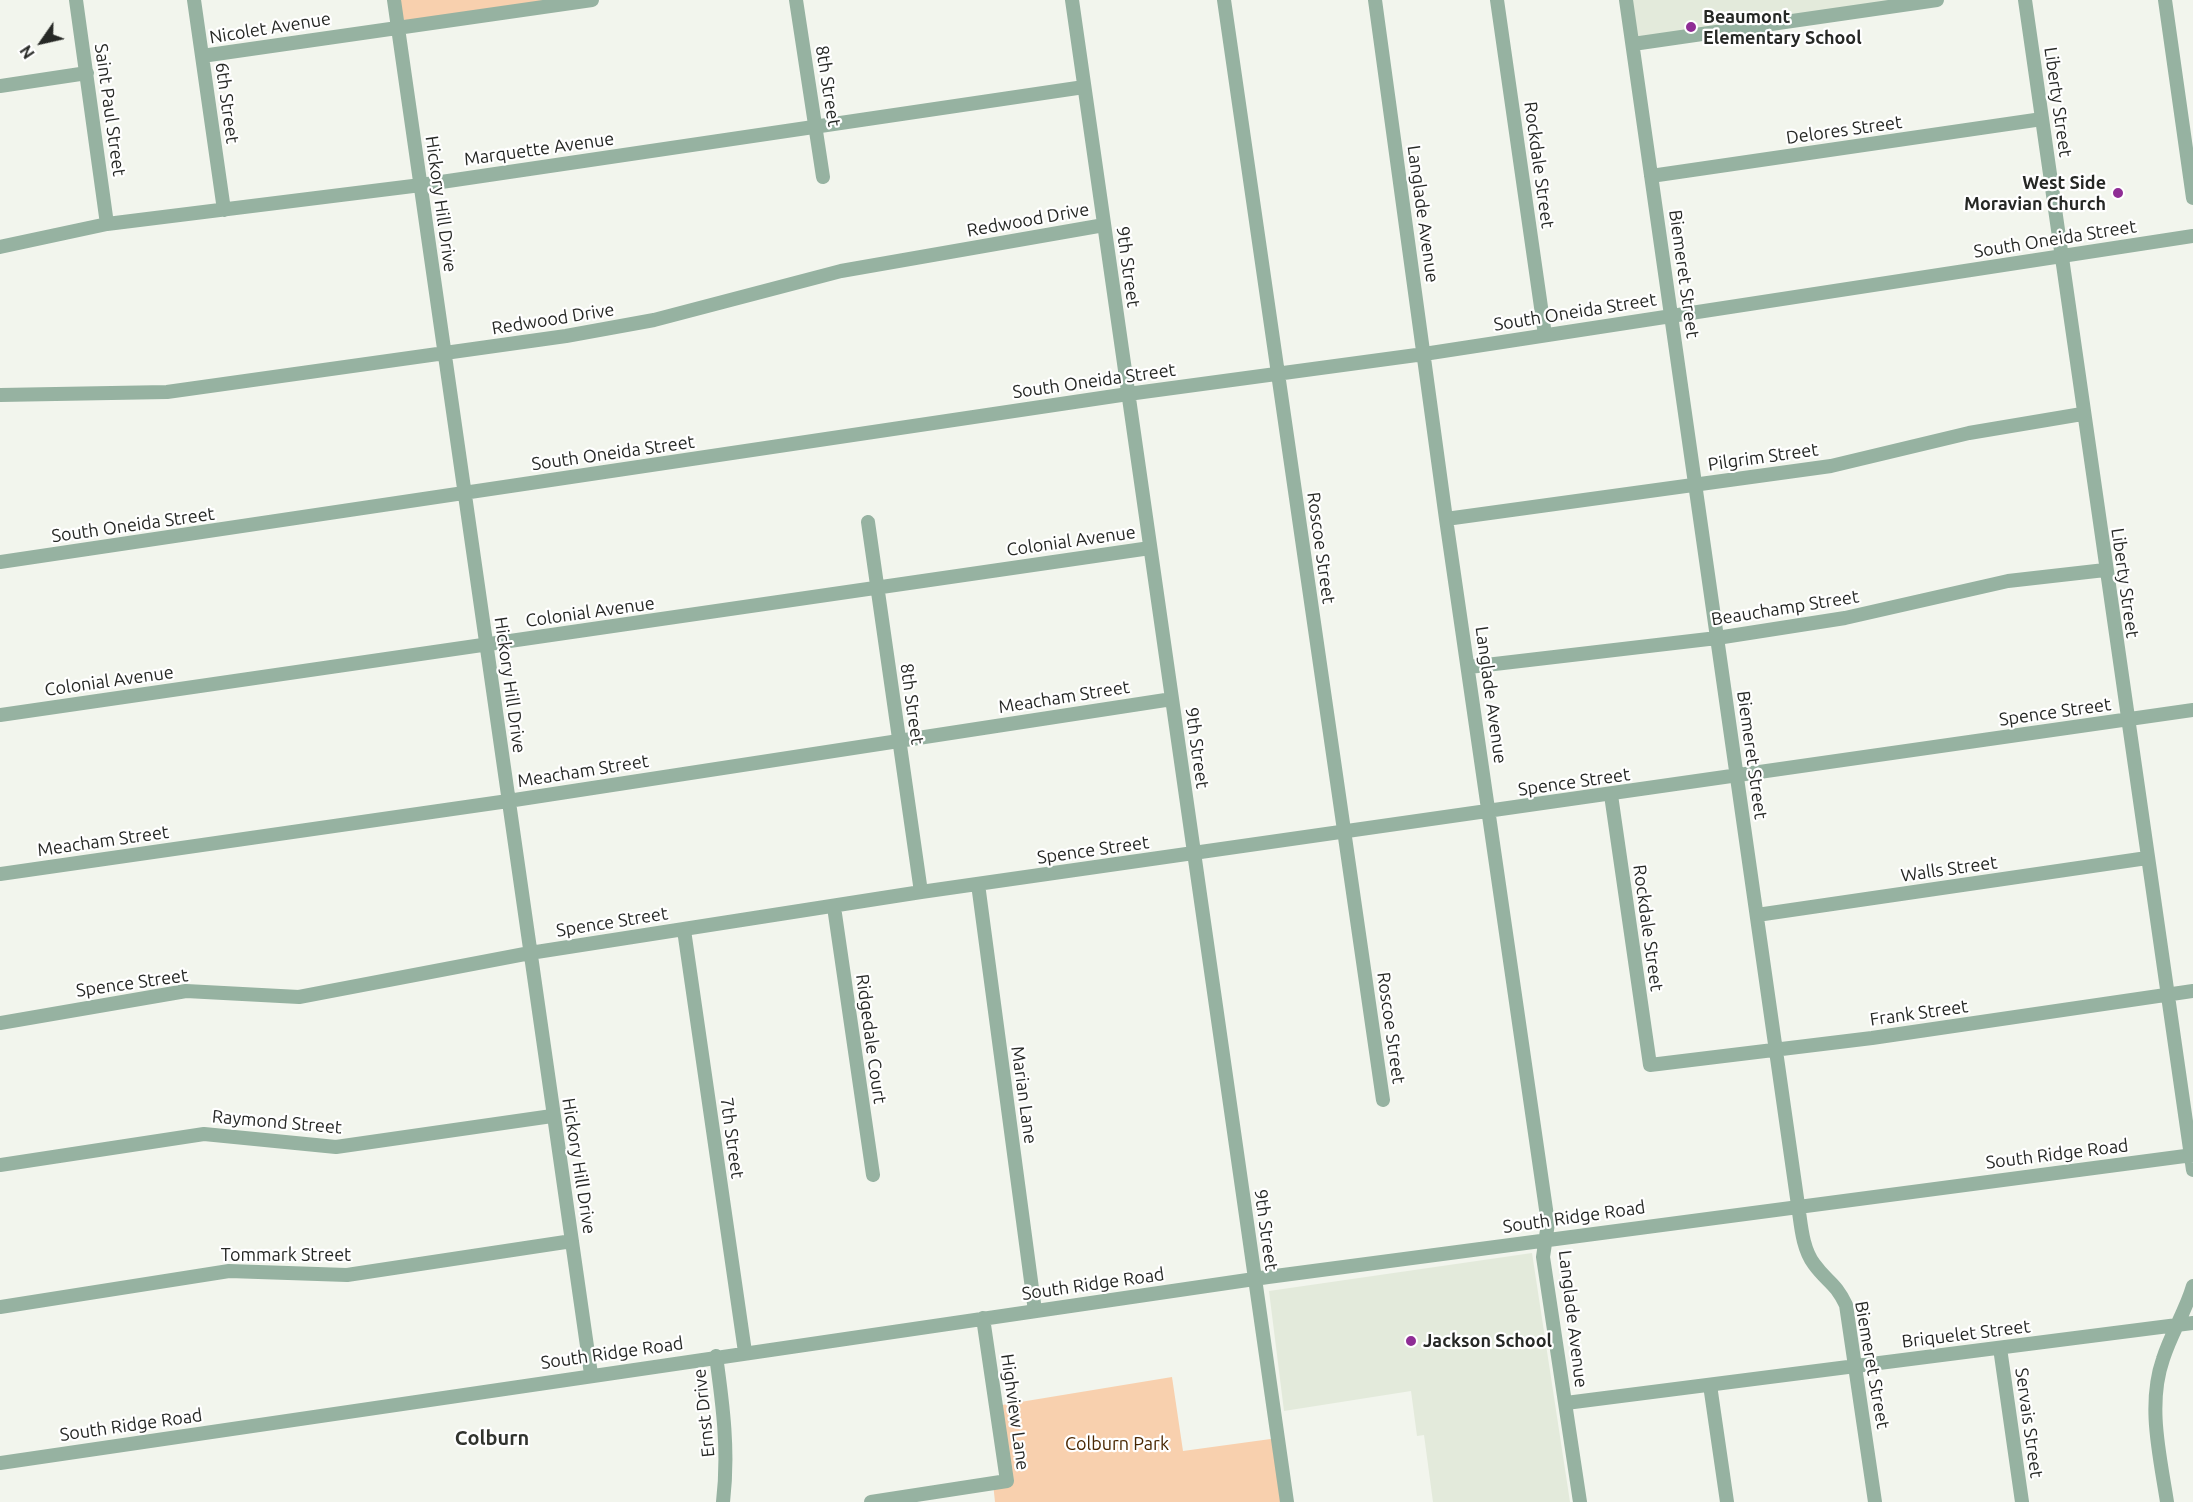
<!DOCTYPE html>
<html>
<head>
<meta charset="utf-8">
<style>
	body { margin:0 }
	#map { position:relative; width:2193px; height:1502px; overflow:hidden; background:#f2f5ed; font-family:Ubuntu,sans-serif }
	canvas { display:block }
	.north { position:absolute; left:12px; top:12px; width:60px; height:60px; -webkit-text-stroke:4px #fff; paint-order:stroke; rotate:236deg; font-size:16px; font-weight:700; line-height:24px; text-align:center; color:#262825 }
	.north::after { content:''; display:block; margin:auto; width:21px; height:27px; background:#262825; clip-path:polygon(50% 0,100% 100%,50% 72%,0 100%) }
</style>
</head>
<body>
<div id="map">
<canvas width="2193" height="1502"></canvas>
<div class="north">N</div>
</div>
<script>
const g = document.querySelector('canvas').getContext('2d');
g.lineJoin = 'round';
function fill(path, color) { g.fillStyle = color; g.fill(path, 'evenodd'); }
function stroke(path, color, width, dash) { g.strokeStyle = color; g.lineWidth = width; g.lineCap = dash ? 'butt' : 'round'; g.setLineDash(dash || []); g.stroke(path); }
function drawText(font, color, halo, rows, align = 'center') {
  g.font = font + ' Ubuntu,sans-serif'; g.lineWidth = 4.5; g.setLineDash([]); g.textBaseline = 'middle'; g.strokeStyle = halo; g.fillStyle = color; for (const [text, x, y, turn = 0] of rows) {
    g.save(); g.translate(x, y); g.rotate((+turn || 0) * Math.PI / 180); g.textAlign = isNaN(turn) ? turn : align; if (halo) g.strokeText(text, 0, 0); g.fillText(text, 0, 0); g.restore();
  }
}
const built = new Path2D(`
	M1626,0H1899L1633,44Z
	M1532,1253L1570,1502H1433L1424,1435L1417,1436L1411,1391L1284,1411L1269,1291Z`);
const green = new Path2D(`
	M394,0H592L398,27Z
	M1172,1377L1183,1451L1278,1438L1287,1502H995L993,1483L1007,1481L996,1406Z`);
const minor = new Path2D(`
	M76,0L107,224
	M194,0L224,210
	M394,0L591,1374
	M796,0L823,177
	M1072,0L1287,1502
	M1224,0L1383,1100
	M1375,0L1446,519L1548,1223L1543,1257L1580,1502
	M1497,0L1545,335
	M1626,0L1798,1205C1801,1224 1802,1248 1814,1264C1827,1282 1835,1282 1846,1305L1875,1502
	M2025,0L2193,1170
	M2165,0L2193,198
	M1633,44L1937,0
	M202,56L592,0
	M0,86L87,73
	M1651,176L2042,119
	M0,247L107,224L421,185L1084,87
	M0,395L167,392L566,336L654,320L841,271L1104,225
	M1446,519L1831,466L1969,433L2082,414
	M868,522L921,892
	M0,562L1128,394L1424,354L2193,236
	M1469,667L1717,638L1845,618L2008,581L2105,570
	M0,715L1150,548
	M1611,795L1650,1065L1872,1038L2193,991
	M0,874L508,801L1172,699
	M978,884L1035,1311
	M834,907L873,1175
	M1757,915L2147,858
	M684,930L745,1352
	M0,1023L186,991L299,997L530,953L921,892L2193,710
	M0,1165L204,1134L336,1147L552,1116
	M0,1307L229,1271L347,1275L572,1241
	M2000,1348L2022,1502
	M716,1356C723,1406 729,1452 723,1502
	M1710,1385L1727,1502
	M1566,1403L2193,1323
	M0,1463L1268,1277L2193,1155
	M871,1502L1007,1481L983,1318
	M2167,1502C2160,1456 2147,1405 2163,1359C2171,1333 2186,1311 2193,1286`);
const markers = [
	[1691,27,6,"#8f2d95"],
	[2118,193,6,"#8f2d95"],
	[1411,1341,6,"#8f2d95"]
];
const poiNames = [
	["Beaumont",1703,17],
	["Elementary School",1703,38],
	["West Side",2106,183,"right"],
	["Moravian Church",2106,204,"right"],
	["Jackson School",1423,1341]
];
const streetNames = [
	["Nicolet Avenue",270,28,-9],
	["8th Street",828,86,81],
	["Liberty Street",2058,102,82],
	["6th Street",227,103,82],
	["Saint Paul Street",110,110,82],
	["Delores Street",1844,130,-8],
	["Marquette Avenue",539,149,-8],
	["Rockdale Street",1539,165,82],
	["Hickory Hill Drive",441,204,82],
	["Langlade Avenue",1423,214,82],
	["Redwood Drive",1028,220,-10],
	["South Oneida Street",2055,239,-9],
	["9th Street",1128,267,82],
	["Biemeret Street",1684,274,82],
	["South Oneida Street",1575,312,-9],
	["Redwood Drive",553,319,-9],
	["South Oneida Street",1094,381,-8],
	["South Oneida Street",613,453,-8],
	["Pilgrim Street",1763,457,-8],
	["South Oneida Street",133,525,-8],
	["Colonial Avenue",1071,541,-8],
	["Roscoe Street",1321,548,82],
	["Liberty Street",2125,583,82],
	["Beauchamp Street",1785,608,-9],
	["Colonial Avenue",590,612,-8],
	["Colonial Avenue",109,681,-8],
	["Hickory Hill Drive",510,685,82],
	["Langlade Avenue",1491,695,82],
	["Meacham Street",1064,697,-9],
	["8th Street",912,704,82],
	["Spence Street",2055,712,-8],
	["9th Street",1197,748,82],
	["Biemeret Street",1752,755,82],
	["Meacham Street",583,771,-9],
	["Spence Street",1574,782,-8],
	["Meacham Street",103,841,-8],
	["Spence Street",1093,850,-8],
	["Walls Street",1949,869,-8],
	["Spence Street",612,922,-9],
	["Rockdale Street",1648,928,82],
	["Spence Street",132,983,-8],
	["Frank Street",1919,1013,-8],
	["Roscoe Street",1391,1028,82],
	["Ridgedale Court",871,1039,82],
	["Marian Lane",1024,1095,82],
	["Raymond Street",277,1122,5],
	["7th Street",732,1138,82],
	["South Ridge Road",2057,1154,-7],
	["Hickory Hill Drive",579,1166,81],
	["South Ridge Road",1574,1217,-8],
	["9th Street",1266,1230,82],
	["Tommark Street",286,1255],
	["South Ridge Road",1093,1284,-8],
	["Langlade Avenue",1573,1319,83],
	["Briquelet Street",1966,1334,-7],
	["South Ridge Road",612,1353,-8],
	["Biemeret Street",1872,1365,80],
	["Highview Lane",1015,1412,82],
	["Ernst Drive",704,1413,-96],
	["Servais Street",2029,1423,82],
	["South Ridge Road",131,1425,-8]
];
const parkNames = [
	["Colburn Park",1117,1444]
];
const neighbourhoodNames = [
	["Colburn",492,1438]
];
fill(built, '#e3eadb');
fill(green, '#f8d0ae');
stroke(minor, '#96b2a1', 14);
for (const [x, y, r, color] of markers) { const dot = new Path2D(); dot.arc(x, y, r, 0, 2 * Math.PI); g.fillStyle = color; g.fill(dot); stroke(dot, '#fff', 2); }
drawText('bold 18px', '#262825', '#fff', poiNames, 'left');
drawText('18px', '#262825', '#fff', streetNames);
drawText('18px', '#482600', '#fff', parkNames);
drawText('bold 20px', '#30332d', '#fff', neighbourhoodNames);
</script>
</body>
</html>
